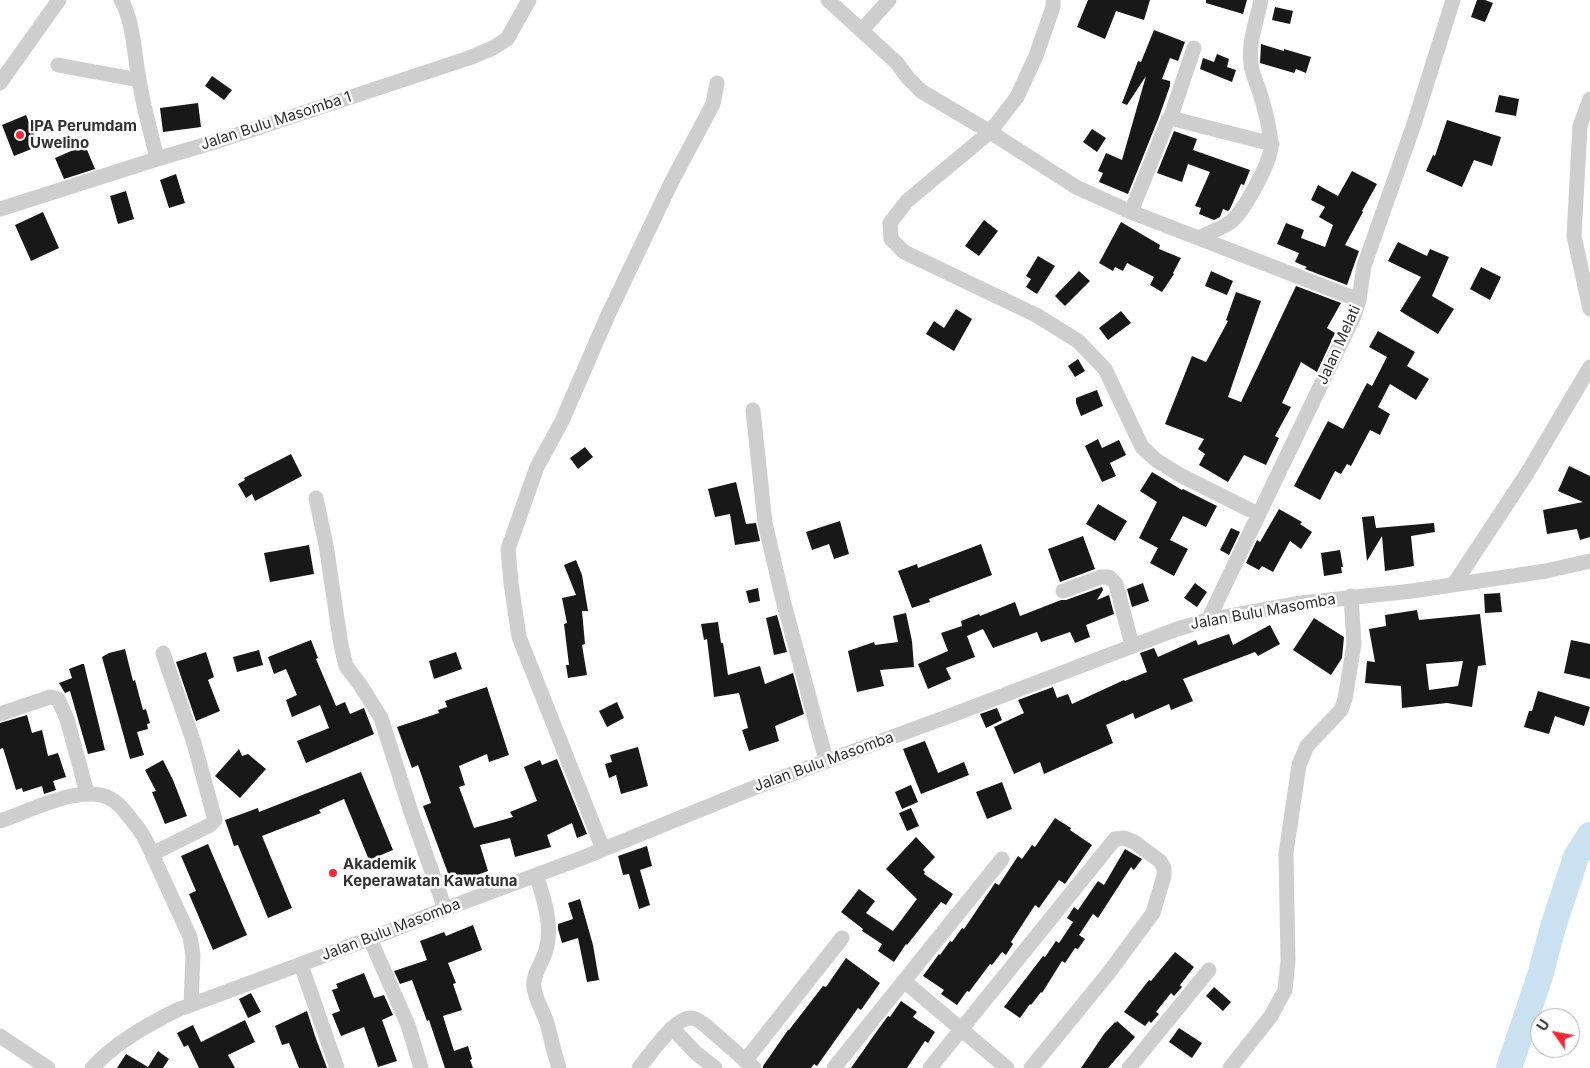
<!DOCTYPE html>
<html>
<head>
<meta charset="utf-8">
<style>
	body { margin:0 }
	#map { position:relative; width:1590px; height:1068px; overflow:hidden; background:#fff; font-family:Inter,sans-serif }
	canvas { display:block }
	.north { position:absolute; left:1530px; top:1008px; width:50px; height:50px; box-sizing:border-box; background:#fff; border:1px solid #adadad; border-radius:50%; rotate:303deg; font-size:14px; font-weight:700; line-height:20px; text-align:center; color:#313131 }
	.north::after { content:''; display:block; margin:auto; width:18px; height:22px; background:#f42736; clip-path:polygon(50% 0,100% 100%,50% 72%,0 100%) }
</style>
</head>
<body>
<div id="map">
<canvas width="1590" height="1068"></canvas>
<div class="north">U</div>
</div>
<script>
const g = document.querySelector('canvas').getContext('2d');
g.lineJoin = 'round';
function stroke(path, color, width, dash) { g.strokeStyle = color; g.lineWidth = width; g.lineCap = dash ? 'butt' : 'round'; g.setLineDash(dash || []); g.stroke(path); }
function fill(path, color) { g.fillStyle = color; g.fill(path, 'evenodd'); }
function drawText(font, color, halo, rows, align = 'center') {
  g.font = font + ' Inter,sans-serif'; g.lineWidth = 5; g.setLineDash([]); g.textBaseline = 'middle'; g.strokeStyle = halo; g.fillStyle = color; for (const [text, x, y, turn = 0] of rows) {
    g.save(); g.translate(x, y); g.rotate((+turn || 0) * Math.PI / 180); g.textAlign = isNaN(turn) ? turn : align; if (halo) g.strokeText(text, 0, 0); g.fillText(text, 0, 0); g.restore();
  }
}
const river = new Path2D(`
	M1509,1068L1540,976L1553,927L1576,857L1590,835`);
const building = new Path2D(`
	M1088,0H1150L1144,20L1116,11L1105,39L1077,27Z
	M1206,0H1247L1243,14L1206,3Z
	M1477,0H1485L1493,3L1485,22L1471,17Z
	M1275,7L1293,11L1290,24L1272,20Z
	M1154,30L1185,42L1178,61L1170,58L1162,79L1170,81V86L1159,117L1128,194L1099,182L1103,173L1098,171L1106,153L1122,160L1146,76L1127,105L1122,103L1138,61L1141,62Z
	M1261,44L1284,51V49L1311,57L1306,73L1296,69L1294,73L1260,63Z
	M1217,54L1229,59L1227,67L1236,70L1232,82L1200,69L1203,58L1214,62Z
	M212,76L232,90L224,100L205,86Z
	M1499,95L1519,99L1516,116L1495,112Z
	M198,103L201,127L163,132L160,108Z
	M26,115L39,146L14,156L2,125Z
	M1447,120L1501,137L1492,166L1474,160L1462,187L1426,171L1433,155L1435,156Z
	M1092,129L1106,138L1097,152L1083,142Z
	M1174,131L1197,139L1193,150L1250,170L1244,185L1241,184L1230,209L1228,211L1223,209L1220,217L1214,220L1199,214L1201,208L1195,206L1210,172L1188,164L1182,182L1157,173Z
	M85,145L95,169L64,179L55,158Z
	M1352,171L1377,184L1362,211L1363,212L1345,245L1359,251L1347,285L1305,269L1307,267L1295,262L1299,253L1277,244L1286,223L1304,230L1301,238L1325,247L1333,225L1319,217L1325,207L1311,200L1318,185L1338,196Z
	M176,174L185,203L169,208L160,180Z
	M126,191L134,219L118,224L110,196Z
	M43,212L59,248L31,261L15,225Z
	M984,220L998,231L979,256L965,246Z
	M1121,222L1160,245L1159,249L1181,258L1173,273L1174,274L1162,292L1150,285L1154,277L1127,263L1123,271L1115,267L1113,271L1099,263Z
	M1398,242L1427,256L1430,249L1449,257L1432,296L1454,309L1438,334L1400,311L1421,277L1388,261Z
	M1038,256L1055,266L1037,294L1026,287L1031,279L1026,276Z
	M1481,267L1501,277L1490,300L1470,289Z
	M1079,271L1090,281L1065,306L1055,296Z
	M1211,271L1233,281L1227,295L1205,286Z
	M1296,286L1341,303L1327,328L1335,333L1317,372L1301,362L1282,403L1291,407L1275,436L1279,438L1266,465L1244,455L1228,482L1199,465L1205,454L1198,449L1204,439L1165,424L1192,356L1206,362L1228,321L1226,320L1236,292L1261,301L1228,397L1241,402Z
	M956,309L972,319L954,351L926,334L934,321L944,328Z
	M1121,311L1131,323L1108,340L1099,328Z
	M1378,331L1415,352L1407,366L1429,379L1416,400L1390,384L1378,407L1390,414L1380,435L1370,430L1351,466L1347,464L1341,474L1335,471L1320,500L1294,486L1328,421L1343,429L1367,383L1372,386L1387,357L1369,347Z
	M1078,359L1085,371L1075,377L1068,366Z
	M1097,390L1103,406L1081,416L1076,403V398Z
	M1098,439L1102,448L1119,440L1126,455L1110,463L1116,476L1102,482L1085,446Z
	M585,447L593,457L578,469L570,458Z
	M291,454L302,476L255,501L252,494L246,498L238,484L245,480L244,478Z
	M1569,466L1590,476V537L1580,540L1577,529L1547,534L1543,510L1583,502L1558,491Z
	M1152,472L1182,490L1183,489L1217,506L1206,527L1183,516L1170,540L1188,549L1174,576L1150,563L1158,548L1139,538L1157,502L1140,491Z
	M736,482L746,524L756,523L760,541L735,545L730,514L715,517L708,489Z
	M1098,504L1127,521L1115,541L1086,524Z
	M1279,509L1302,522L1300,524L1312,532L1301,549L1290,541L1273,572L1262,566L1259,570L1246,563L1257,540L1260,542Z
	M1374,516L1376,528L1434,523L1435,532L1411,536L1414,566L1385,571L1382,536L1367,561L1362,517Z
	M840,521L849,554L834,559L829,544L812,550L806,532Z
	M1231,528L1240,532L1229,555L1220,550Z
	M1083,536L1095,569L1060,582L1048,549Z
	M981,544L992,575L929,599L930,602L912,608L898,571L917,564L918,568Z
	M309,545L314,574L270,582L264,553Z
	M1340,550L1343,567H1341L1342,573L1324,576L1321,553Z
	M576,560L582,575L588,611H582L585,644L582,645L587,675L568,678L566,665H569L564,624L567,623L562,598L576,595L564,565Z
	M1143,583L1149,601L1132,607L1127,589Z
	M1195,583L1207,592L1197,607L1184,598Z
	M1102,587L1103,590L1097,600L1109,595L1114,614L1086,625L1090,637L1075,643L1070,632L1041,642L1037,632L993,648L983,629L967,636L975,657L946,668L951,679L928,689L918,664L948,651L941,633L962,626L961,621L979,614L980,616L1015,602L1020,616L1061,600H1066Z
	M758,588L760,601L749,603L746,591Z
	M1500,593L1502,612L1485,613L1484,594Z
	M1417,610L1419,620L1480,614L1486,665L1478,666L1472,707L1447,703L1402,708L1401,686L1365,683L1367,661L1375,662L1369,629L1386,626L1385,615ZM1463,661L1458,686L1429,690L1426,664Z
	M906,613L912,641L914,667L880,670L884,686L857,692L848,651L874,642L875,645L898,642L893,616Z
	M777,615L787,652L774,655L766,618Z
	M1314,618L1344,637L1342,658L1331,675L1293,650Z
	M718,622L721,643H723L728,675L760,666L765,684L793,673L804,714L775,726L779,741L749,751L742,730L748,728L739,693L714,697L707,639L704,640L701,624Z
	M1270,625L1280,644L1258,656L1255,652L1183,679L1193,701L1171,710L1169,704L1135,719L1133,713L1106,725L1113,743L1044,774L1040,762L1014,774L994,727L1024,713L1018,700L1053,687L1057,698L1068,694L1072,704L1124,680L1125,681L1147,672L1140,653L1154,648L1158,657L1196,640L1198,645L1229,634L1233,645Z
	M311,640L318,658L316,659L336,706L345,702L350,714L364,708L374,734L306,763L297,741L329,728L320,705L292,717L286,700L297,695L286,669L274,674L268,657Z
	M1571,640L1590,644V679L1564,673Z
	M125,649L133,681L135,680L143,710L146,709L150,723L147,724L148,729L137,732L144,755L130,759L102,657L109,653Z
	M259,650L263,665L237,672L233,657Z
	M206,652L214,677L208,680L220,711L196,721L176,662Z
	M456,652L462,669L434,679L429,661Z
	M82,664H84L105,750L88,754L70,691L65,693L59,683L72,678L69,669Z
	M487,687L509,755L489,762L487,754L459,766L465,785L459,787L474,828L513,817L510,812L537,801L524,767L540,760L542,765L557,759L587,834L577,838L572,823L547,835L551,847L515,857L510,838L480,845L488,871L452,884L423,806L431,803L418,765L412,768L397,727L439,713L438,710L447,707L445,701Z
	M1538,691L1590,707L1584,726L1555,716L1549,734L1524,727L1529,711H1532Z
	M617,702L624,718L607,727L599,711Z
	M997,708L1002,720L986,728L980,714Z
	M27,715L32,733L42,730L48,756L58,753L66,777L53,781L56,790L44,794L42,786L23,792L22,788L16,790L3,748L0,749V723Z
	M925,741L938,773L964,762L969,775L921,794L903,749Z
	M638,747L648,786L621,794L616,775L609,778L605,764L612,762L610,755Z
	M239,749L242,756L248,754L266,769L240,798L215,776Z
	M163,760L173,780L187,816L165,824L152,792L156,791L145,770Z
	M361,772L393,850L369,860L344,799L319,810L321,813L262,836L292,908L268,918L238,845L234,846L225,820L258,808L259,812Z
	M1002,782L1012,809L987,819L976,792Z
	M911,785L918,802L902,809L895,792Z
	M911,808L919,826L907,831L899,813Z
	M1055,818L1071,828L1070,830L1092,845L1065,884L1059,880L1039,908L1035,905L1011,942L1013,944L1006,955L1002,952L992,965L990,964L969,992L967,991L957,1005L941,994L944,990L923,976L939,954L940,955L950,941L952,942L962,928L964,929L995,883L999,885L1018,856L1022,859L1032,845L1035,847Z
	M916,837L935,857L923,870L925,872L924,874L953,894L946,905L941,902L907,945L906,944L894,962L878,951L882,944L862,931L863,929L841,912L859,889L875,901L866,913L893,931L917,899L886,869Z
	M208,844L247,935L213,950L189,894L196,891L181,856Z
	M647,846L652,866L640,870L650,905L639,909L629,874L623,875L618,856Z
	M1125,849L1142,859L1134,870L1131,867L1098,918L1093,914L1079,935L1085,939L1078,949L1075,948L1065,963L1062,961L1042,993L1041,992L1031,1005L1030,1004L1020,1018L1004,1007L1043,956L1045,957L1056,941L1059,943L1073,922L1067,918L1074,907L1078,910L1098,881L1104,885Z
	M580,899L593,945L599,980L587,982L578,938L562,943L558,929V924L573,919L568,903Z
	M473,925L482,950L448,963L456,983L453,984L462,1010L443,1016L454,1051L468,1046L472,1059L470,1060L473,1068H445L429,1020L427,1021L412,980L400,984L394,971L427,960L420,941L444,932L446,936Z
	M1175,952L1194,967L1180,985L1182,987L1174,996L1171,993L1156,1012L1159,1014L1151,1023L1149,1021L1145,1026L1124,1012L1149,980L1151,981Z
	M846,958L880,983L861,1010L858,1008L817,1066L814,1064L811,1068H763V1066L788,1030H789L823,986L826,987Z
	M364,973L374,998L384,995L393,1015L382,1020L397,1061L378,1067L364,1027L341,1036L332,1014L340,1011L332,990L338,988L336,984Z
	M1214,987L1231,1002L1223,1011L1206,996Z
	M251,993L261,1012L248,1018L239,999Z
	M901,1001L917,1012L913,1017L935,1032L928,1043L925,1041L907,1068H851L877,1031L888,1016L890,1017Z
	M307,1011L315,1036L327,1068H299L289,1043L282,1045L275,1026Z
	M245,1020L255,1042L228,1055L235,1068H199L188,1045L184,1047L177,1033L193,1025L201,1042Z
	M1117,1021L1135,1037L1108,1068H1081L1104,1034L1115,1022L1116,1023Z
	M1179,1028L1202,1043L1192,1058L1169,1042Z
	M158,1051L169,1059L163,1068H117L126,1054L148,1067Z`);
const minor = new Path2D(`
	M121,0C134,22 134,55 139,79C143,106 151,132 157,159
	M828,0L897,63L908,78L921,91L990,132L907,201L890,223L891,239L904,252L1036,315L1078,341L1105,369L1142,447L1156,460L1180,475L1258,514
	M1053,0V7L1036,56L1017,97L990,132L1076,187L1131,212L1359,300
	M862,30L889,0
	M58,65L139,80
	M0,83L59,0
	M1590,99L1580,126L1574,236L1590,309
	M1170,119L1194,48
	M0,209L157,159L218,141L469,58L493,48L507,39L529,0
	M1131,212L1168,120L1174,119L1272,144
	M1199,238C1210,232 1224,228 1233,220C1245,208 1274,158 1271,142C1269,126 1265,109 1260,93C1257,84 1252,74 1251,64C1248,43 1257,20 1261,0
	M753,410L765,523L783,600L826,760
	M316,498L326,545L341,645L346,666L361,686L381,718L411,812L445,909
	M1454,584L1526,475L1590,367
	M1063,591L1101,577H1109L1116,584L1132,645
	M1208,620L1354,316L1359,300L1364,266L1413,127L1453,0
	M0,714L50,697L58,699L67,719L87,793
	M0,821C28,812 84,782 111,799C119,803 125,811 130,818C140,829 147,841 152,854L210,825L215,820L194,743L163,653
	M603,849L519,637L511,583L508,549L537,467L562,421L608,315L672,181L713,104L717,83
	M152,854L190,937L193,955L191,1005
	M536,875C544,898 553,926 546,950C543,962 532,975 534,987C535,999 543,1011 547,1023C551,1038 554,1053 559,1068
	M370,939L408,1025L421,1068
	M301,965L337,1068
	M904,981L1007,1068
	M672,1028L696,1053L715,1068
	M0,1036L48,1068
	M745,1061L842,938
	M92,1068C115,1043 147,1025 177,1010L385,933L445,909L582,858L751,789L952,715L1177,629L1208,620L1301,603L1412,591L1546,571L1590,561
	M639,1068C649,1056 675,1017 691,1018C696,1018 701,1022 705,1025L754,1068
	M834,1068L1002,859
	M930,1068L1115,839L1124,838L1134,842L1160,861L1164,868V876L1153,913L1107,975L1031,1068
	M1129,1068L1209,970
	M1230,1068L1271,1016L1285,990L1288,961L1286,853L1299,765L1307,746L1341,710L1345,699L1354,644L1351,596`);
const markers = [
	[20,135,5,"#f42736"],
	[333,873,5,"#f42736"]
];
const streetNames = [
	["Jalan Bulu Masomba 1",276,121,-18],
	["Jalan Melati",1339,345,-66],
	["Jalan Bulu Masomba",1263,612,-10],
	["Jalan Bulu Masomba",824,762,-20],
	["Jalan Bulu Masomba",391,930,-21]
];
const poiNames = [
	["IPA Perumdam",30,126],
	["Uwelino",30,143],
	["Akademik",343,864],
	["Keperawatan Kawatuna",343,881]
];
stroke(river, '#c9e1f0', 26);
fill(building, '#181818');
stroke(minor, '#cecece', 15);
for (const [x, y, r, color] of markers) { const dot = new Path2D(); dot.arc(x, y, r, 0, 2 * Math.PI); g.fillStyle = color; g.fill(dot); stroke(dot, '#fff', 2); }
drawText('15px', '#313131', '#fff', streetNames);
drawText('bold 15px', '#313131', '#fff', poiNames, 'left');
</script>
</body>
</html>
